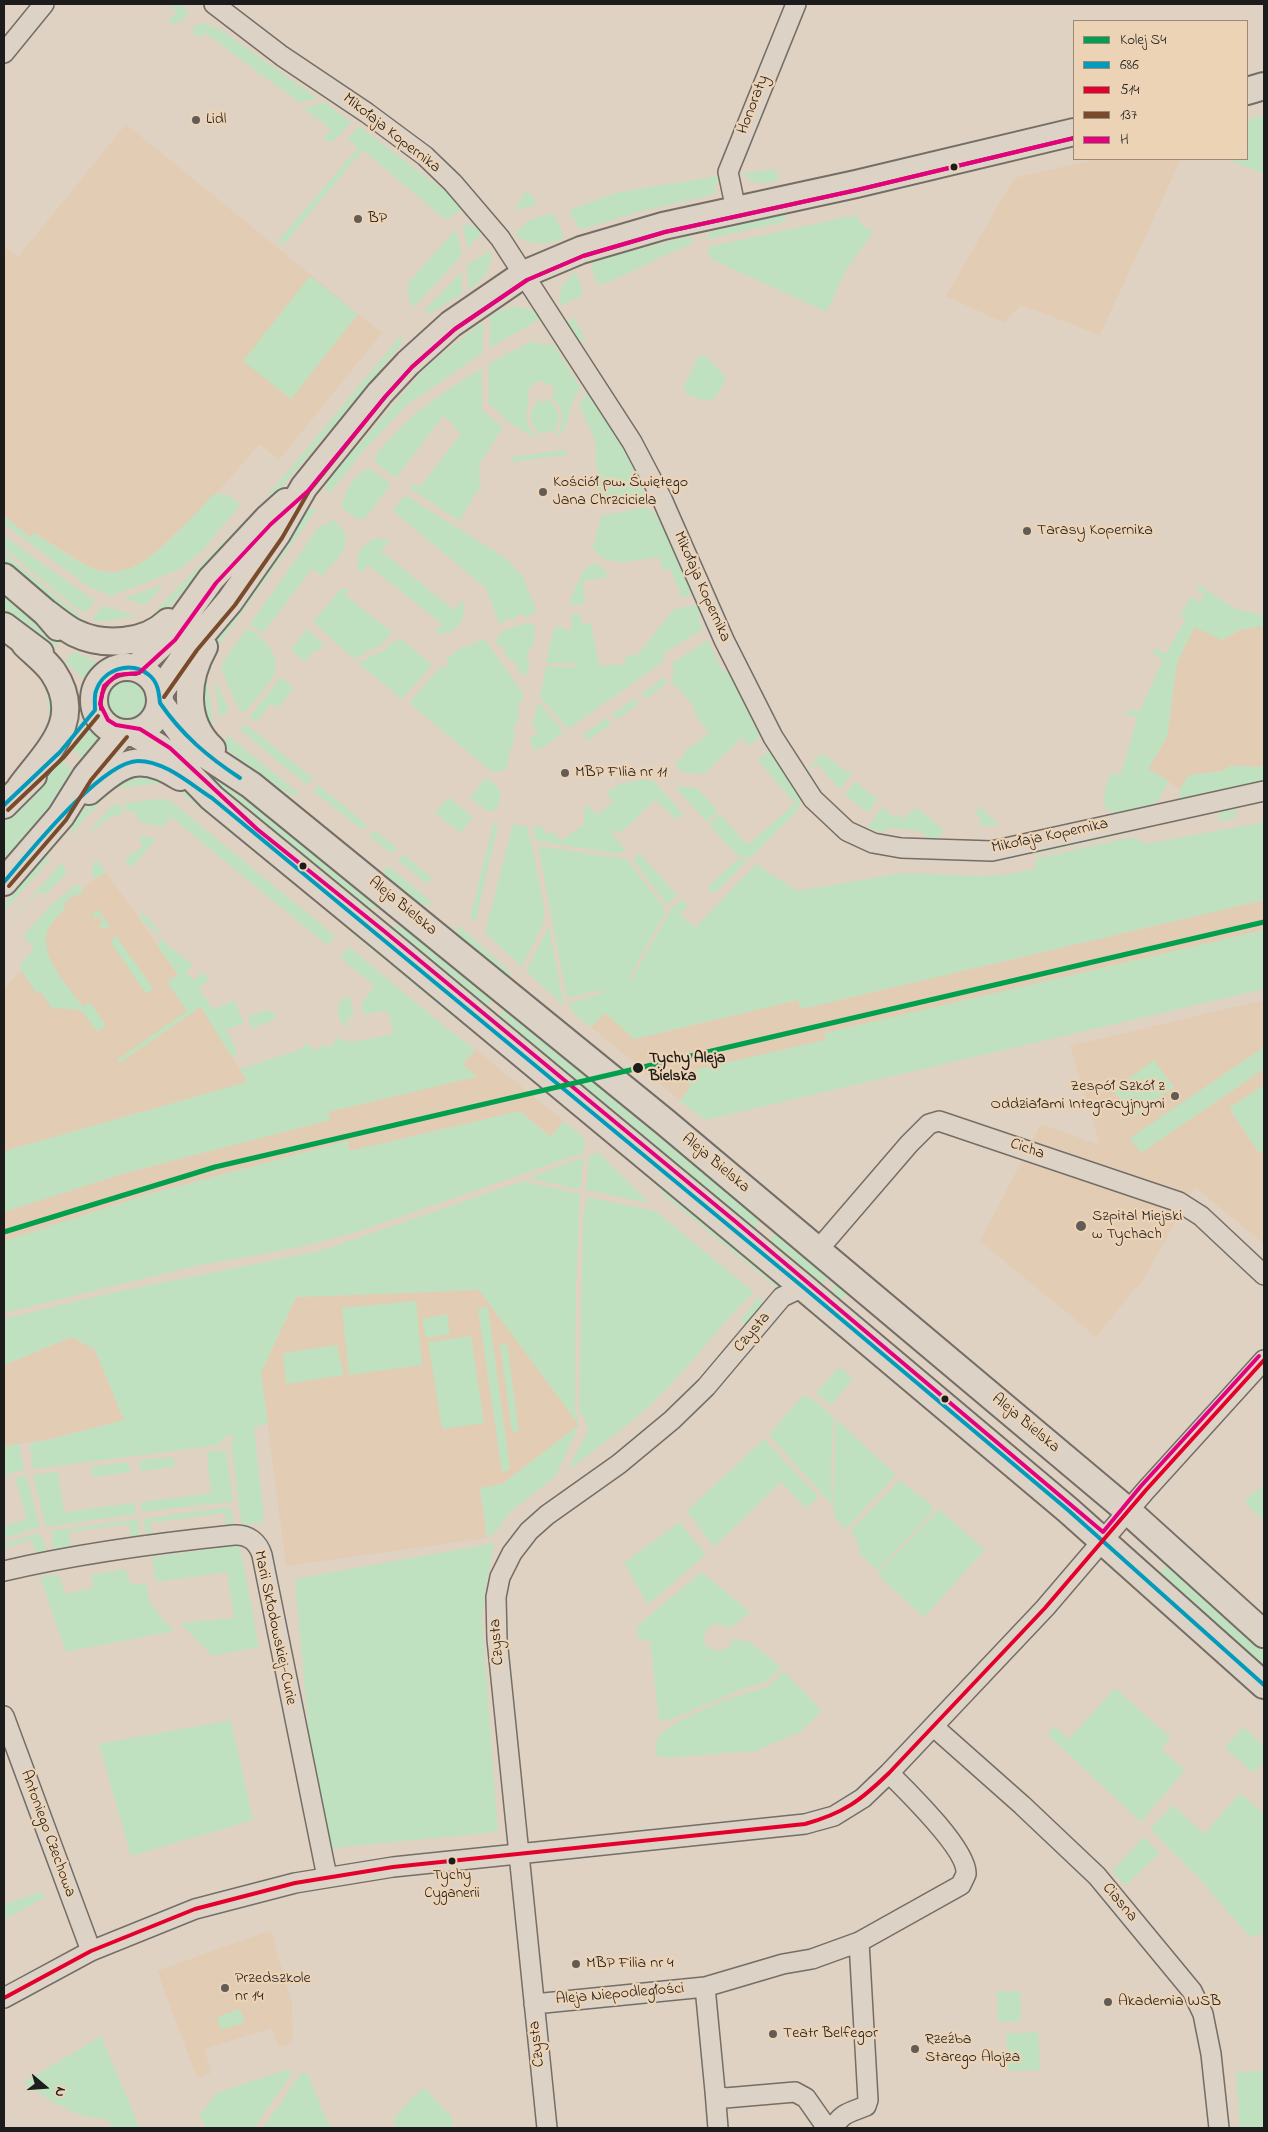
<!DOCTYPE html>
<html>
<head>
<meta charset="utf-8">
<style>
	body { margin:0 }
	#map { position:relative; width:1268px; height:2132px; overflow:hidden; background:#e0d2c2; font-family:"Indie Flower",sans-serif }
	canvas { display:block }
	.frame { position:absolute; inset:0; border:5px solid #1c1c1c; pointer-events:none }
	.legend { position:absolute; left:1073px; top:20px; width:175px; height:140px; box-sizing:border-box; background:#edd3b5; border:1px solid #998a78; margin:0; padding:6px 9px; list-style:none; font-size:15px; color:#1c1c1c }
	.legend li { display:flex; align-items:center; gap:10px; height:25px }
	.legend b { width:25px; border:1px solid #998a78 }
	.north { position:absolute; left:20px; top:2062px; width:50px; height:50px; -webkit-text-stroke:4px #edd3b5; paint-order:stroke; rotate:108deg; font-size:14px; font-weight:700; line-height:20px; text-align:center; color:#1c1c1c }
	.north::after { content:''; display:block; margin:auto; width:18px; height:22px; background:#1c1c1c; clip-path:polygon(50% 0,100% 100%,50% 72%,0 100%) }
</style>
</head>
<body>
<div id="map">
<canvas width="1268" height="2132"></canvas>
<div class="frame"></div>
<ul class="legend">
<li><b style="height:6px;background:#019f4e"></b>Kolej S4</li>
<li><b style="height:6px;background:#039bbc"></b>686</li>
<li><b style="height:6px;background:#e4002b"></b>514</li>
<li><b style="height:6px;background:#7a4b2a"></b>137</li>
<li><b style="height:6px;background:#e5007d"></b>H</li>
</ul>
<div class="north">N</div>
</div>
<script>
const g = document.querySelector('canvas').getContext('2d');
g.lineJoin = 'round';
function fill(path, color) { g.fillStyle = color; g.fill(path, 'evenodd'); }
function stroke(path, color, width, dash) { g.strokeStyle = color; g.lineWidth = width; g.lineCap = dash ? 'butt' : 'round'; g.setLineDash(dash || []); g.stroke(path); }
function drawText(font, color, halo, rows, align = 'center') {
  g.font = font + ' "Indie Flower",sans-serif'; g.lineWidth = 4.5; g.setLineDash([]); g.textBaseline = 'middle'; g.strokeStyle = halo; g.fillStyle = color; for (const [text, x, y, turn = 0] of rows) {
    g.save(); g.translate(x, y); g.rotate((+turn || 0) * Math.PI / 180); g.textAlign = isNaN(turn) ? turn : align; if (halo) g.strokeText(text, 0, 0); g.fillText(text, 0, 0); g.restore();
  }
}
const built = new Path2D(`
	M126,124L382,333L279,460L260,444L216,494L147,561L117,574L92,568L34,533L30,538L4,515V246L18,257Z
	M1097,159H1181L1100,335L1021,305L1004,323L946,296L1014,178Z
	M1261,625L1264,626V767L1230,766L1223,771L1189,775L1180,789L1147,769L1167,737L1177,662L1195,626L1222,640L1240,630Z
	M106,872L203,1010L248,1082L12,1149L4,1153V988L26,967L23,963L34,948L24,938L42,917Z
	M1264,900V930L1051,980L826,1042L693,1084L680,1101L591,1027L605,1013L634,1039L798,1000L801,1009Z
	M1264,1000V1244L1195,1187L1145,1277L1096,1337L980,1241L1041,1124L1100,1145L1070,1046Z
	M475,1049L564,1121L551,1137L520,1111L350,1151L347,1141L146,1195L4,1241V1212L125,1173L329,1120L327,1112L475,1077L476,1075L463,1065Z
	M480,1290L579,1425L502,1484L480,1488L487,1538L286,1566L261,1373L296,1297Z
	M72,1337L95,1350L124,1420L52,1439L4,1446V1365Z
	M271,1930L292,2004L293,2043L278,2047L272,2028L205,2049L211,2073L197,2078L157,1971Z`);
const green = new Path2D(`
	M168,4H182L188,14L181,22L173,24L168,21L177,11Z
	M203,23L221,30L317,98L300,103L205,33L201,38L194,35L193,29L196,25Z
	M324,102L351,122L334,141H323L331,129L304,109Z
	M1264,115V174L1226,159H1247V120Z
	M359,126L466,207L446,220L363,150L283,245L278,241L358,148L347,139Z
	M776,169L778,181C764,183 753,186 743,173Z
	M719,176L714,194L708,196L646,210L580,230L569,210L619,192Z
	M526,191L532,195L537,205L514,211Z
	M554,213L564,238C546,246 530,246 514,234L530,220Z
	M782,214L786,215V221L705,240L711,232Z
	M856,215L862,225L874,231L845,272L827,312L713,260L707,251L708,247Z
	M469,225L476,226L483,232L468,248L462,226Z
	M456,229L462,255L414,307L409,300L408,283Z
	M690,236L692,244C661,256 632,272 602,285L596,282L592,269L593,261Z
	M491,250C493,268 483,280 469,290L467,265Z
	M462,272V294L431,313L423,312Z
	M576,272L583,290L580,297L560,306C557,292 564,280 576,272Z
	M310,276L358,314L291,399L243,361Z
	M515,306L532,310L540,317L537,321L490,348V317L497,311Z
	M573,317L586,340H574L565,325Z
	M481,323L484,325L482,353L406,406L364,450L329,494L324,485L425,368Z
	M403,337L402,344L277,493L271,496L269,494L399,338Z
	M530,342L554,345L581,388C578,393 574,398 572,403C569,415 568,428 558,437L556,436C566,421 564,407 550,396L554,392L553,386L541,381L535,382L528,391C531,402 524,412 527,423C529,429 536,435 538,439L511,424L488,403L489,364Z
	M701,355L706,356L725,376V382L713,400C704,402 689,397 683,389L698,357Z
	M482,369V410L503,427L479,465L481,485L459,521L410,488L414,483L420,487L461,434L452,426L453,423L443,416L396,478L376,463L375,456C407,417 438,394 482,369Z
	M589,388C604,412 642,469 644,495L637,501L599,506L595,440L579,405Z
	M548,399C560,409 562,420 553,433L546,431L541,434C529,426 528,412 537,401L544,403Z
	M566,450L567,455L513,462L511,457Z
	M370,468L391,484L366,517L358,520L341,507C345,493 354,472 370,468Z
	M214,494L229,495L240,505L202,551L180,569L111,596L89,587L4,524V516L30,537L34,533C55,546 78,564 101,571C140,583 189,519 214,494Z
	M405,495L507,559L523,577L537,611L525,618L523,614L516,616L517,619L503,620V623L499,624L486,588L393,511Z
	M647,507L665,523L692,587L690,595L682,598L671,570H663L659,557C637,559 606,571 593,548L601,516Z
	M310,509H317L212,654L209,651L300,519Z
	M247,518L246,527L162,614L156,610Z
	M334,520C360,542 338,557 322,576L312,569L262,634L250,624L318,528Z
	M4,536L95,601L86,612L79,610L4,548Z
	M383,538L390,540L381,551L454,610L462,600C470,619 455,637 435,633L442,624L368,565L361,574L357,567L359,550L373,539Z
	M4,553L81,617L76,623L4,564Z
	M595,563L600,565L609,577L583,581L585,603L571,606L570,600L584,569Z
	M161,585L162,587L145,605L123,599Z
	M1199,585L1236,609L1264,616V626L1240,630L1222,640L1195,627L1177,662L1167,737L1148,769L1169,781C1163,791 1158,804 1148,809C1136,816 1103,820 1104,799C1104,791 1108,781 1110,773L1121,775L1137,718L1126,714L1128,709L1139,712L1163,660L1153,653L1156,648L1166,654L1186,618L1180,615L1191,597L1199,602L1204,595L1196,589Z
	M341,589H350L345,595L392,632L383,644L354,659L313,622Z
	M4,590L62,639L51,651L4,613Z
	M695,605L701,608L704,614L698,618L703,629L664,653V661L568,729L540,697L546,666L575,667V663H546L553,630L558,626L572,632L571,615L580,614L582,624L591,623L599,666L625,664V657L638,654L674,609Z
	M103,606L138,616L101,622L92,620Z
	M528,622L535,626L533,648H529L527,661L530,662L528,672L524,676L515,666L517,665L512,659L510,661L504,653L506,651L502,646L500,647L496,643L500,632Z
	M247,628C261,635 277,651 276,668C275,680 252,703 244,713L238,708L221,668L223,662Z
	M307,629L324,644L318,652L315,650L305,662L291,650Z
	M400,638L432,665L402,699L358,663L386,649L393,641L395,643Z
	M483,640L486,641L523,693L522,702L519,701L518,709H520L517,725H514L513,732L515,733L512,750H509L508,766L501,772L491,771L409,703L441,666L445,668L449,663L446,660L457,650Z
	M708,640L721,668L734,676L761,733L757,740L750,746L742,738L704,774L681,772L675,763L685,755L684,752L709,734L693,711L695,709L678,687L671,684L674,667L672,663Z
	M74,651L97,662L84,679L65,662Z
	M198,670L206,671L214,726L207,733Z
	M281,677L294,688L278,708L271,704L256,722L249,717Z
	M104 700a23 23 0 1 1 46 0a23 23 0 1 1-46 0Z
	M214,678L229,710L221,718L219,713Z
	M664,678L667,683L645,699L641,694Z
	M46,684L56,691L50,728L46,689Z
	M635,698L639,704L616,720L612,714Z
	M538,701L564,732L541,749L535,750L530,743L531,736H535L537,728L532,727Z
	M607,718L611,724L587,741L583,735Z
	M245,724L313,778L307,785L240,730Z
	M89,727L106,741L88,763L71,748Z
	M228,736L299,793L296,797L275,787L221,745Z
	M771,751L774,753L802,796L798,810L749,859L738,856L709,825L720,814L747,845L795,804L759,761L761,756Z
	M822,753L846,772L848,770L852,773L840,790L818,764L805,773Z
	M61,759L78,776L4,872V820Z
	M204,761L389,909L361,908L195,771Z
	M1230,766L1264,767V784L1182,802L1179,800L1180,789L1189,775L1223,771Z
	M130,768L166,783L114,788L108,783Z
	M486,777L500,790C500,801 501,810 489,812L470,798Z
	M643,779L654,781L683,814L677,820L655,800L621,833L617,830L612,834L625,849L620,854L536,841L533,826H541L548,835L553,832L561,841L584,824V808L588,805L596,815L613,803L606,792L621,784Z
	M855,782L878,799L868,813L845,795Z
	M318,785L367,825L363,830L313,791Z
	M678,786L697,788L718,811L707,822L676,788Z
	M183,787L296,879L293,883L180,792Z
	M98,794L103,799L69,837L75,820Z
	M448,797L473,817L461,833L435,813Z
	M163,799L173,803L335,936L327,945L171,817L162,827L140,822L134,811L128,813L123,803Z
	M119,804L124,814L111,817L85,836L113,805Z
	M882,807L894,817L897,814L904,820L912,810L914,811L917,808L943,829L941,837L927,838L921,831L889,828L882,832L867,828Z
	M979,807L1000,825L978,826L982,819L975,813Z
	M1234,807L1237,817L1219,822V809Z
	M1264,822V900L801,1009L798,1000L634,1039L605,1013L591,1027L574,1014L569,1003L600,994L601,990L567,998L538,846L627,859L665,909V913L628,979L632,978L671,909L681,899L688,906L680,914L695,928L756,864L797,891L903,873L982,876L1010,874L1036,868L1035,859L1132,837L1146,844Z
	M493,824L498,825L476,920H472L470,917Z
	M513,824L528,827L545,911L543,923L522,967L485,933Z
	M1131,829V832L1033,855V851Z
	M374,830L397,848L392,854L369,836Z
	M143,836L156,839L132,868L124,859L143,847L138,837Z
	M639,853L677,895L667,905L633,860Z
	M403,854L432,878L427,884L398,860Z
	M45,858H51L4,912C4,899 33,863 45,858Z
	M96,859L106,872L95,879L91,871Z
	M738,859L747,861L715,893H711L708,887Z
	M62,862L66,871L64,876L46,894L37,893L4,928Z
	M389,866L434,904C411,909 396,888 383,871Z
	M77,884L84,891L77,896L75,894L63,904L66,908C59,915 47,925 46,936C43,961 69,987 83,1007L90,1002L106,1026L97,1032L81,1010L52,1008L40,991L37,994L22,971L20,965L34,948L24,938L25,934L50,906Z
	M98,910L110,926L106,929L101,928L99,925L103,922L99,916L95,919L92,914Z
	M142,913L151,920L165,943L193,965L186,973L195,980L202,972L209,978L199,989L213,1009L235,1001L244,1023L225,1030L232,1039L237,1054L232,1057L201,1007L119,1063L117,1060L187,1011L167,982L178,975L157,945L162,939L139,917Z
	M379,924L414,928L497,995L484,1010Z
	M457,924L508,970L511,975L509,982L460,942L456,934Z
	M549,926L564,1006L526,971Z
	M1264,930V989L705,1120L680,1101L691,1086L677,1074L825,1040L824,1033Z
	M116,936L153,988L146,994L112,944L113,937Z
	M358,938H365L468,1026L457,1020Z
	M349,947L445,1027L475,1049L463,1065L476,1075V1077L328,1112L330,1120L125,1173L4,1212V1153L12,1149L247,1082L240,1069L300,1050L306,1043L316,1051L323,1044L329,1048L337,1038L352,1042L389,1035L393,1031L388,1011L363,1014L361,1004L375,986L340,958Z
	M347,996L350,998L354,1016L346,1018L349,1028C337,1021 336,1013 340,1001Z
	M508,1004L767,1216L758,1222L755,1231L495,1021Z
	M268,1010L274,1013L276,1019L252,1029L248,1016Z
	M1264,1047V1069L1141,1153L1130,1138Z
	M1154,1060L1174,1087L1133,1117L1113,1090Z
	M1264,1085V1150L1259,1153L1229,1108Z
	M520,1111L550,1137L564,1121L586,1140L583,1153L354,1233L295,1248L195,1266L4,1313V1241L146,1195L347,1141L350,1151Z
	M601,1135L781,1282L780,1290L666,1197L647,1174Z
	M599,1153L649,1203L586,1190L589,1155Z
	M584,1157L580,1190L528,1178Z
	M523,1181L580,1194L576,1287L575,1408L579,1425L556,1476L509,1513L498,1530L487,1538L480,1488L502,1484L579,1425L479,1290L296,1297L261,1373L268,1423L254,1428L264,1517L263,1522L242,1526L231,1445L234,1434L223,1438L220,1445L33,1469L30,1443L52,1439L124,1420L95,1350L72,1337L4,1365V1319L115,1292L320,1251Z
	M587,1197L655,1211L754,1292C717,1328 687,1371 648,1407C623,1430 594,1450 567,1471L589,1429L582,1414L579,1413L583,1220Z
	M776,1232L833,1271L819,1288L769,1247L771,1237Z
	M840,1278L848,1289L847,1295L836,1301L828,1296Z
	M758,1297L768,1304L748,1328L740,1321Z
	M416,1301L422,1365L349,1375L342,1308Z
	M488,1307L510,1469L502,1472L478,1309Z
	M447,1314L450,1334L426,1338L422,1319Z
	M471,1336L484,1423L442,1429L428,1342Z
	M500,1344H507L519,1431L512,1432Z
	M337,1345L344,1375L286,1384L283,1353Z
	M839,1367L853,1379L831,1405L816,1393Z
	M803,1395L815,1401L834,1417L831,1472L832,1505L769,1435Z
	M836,1419L896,1475L846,1529L835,1518L833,1506Z
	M764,1439L819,1497L806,1509L781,1482L714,1547L687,1511Z
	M19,1444L24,1470L4,1475V1446Z
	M226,1450L233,1499L231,1502L142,1512L141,1502L211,1493L207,1452Z
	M173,1457L175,1467L140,1471L139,1462L142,1460Z
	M128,1462L131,1472L93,1477L91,1467Z
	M58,1471L64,1512L135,1503L136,1514L46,1527L33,1475Z
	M25,1476L27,1478L40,1527L4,1539V1526L27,1519L15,1478Z
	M900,1480L931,1505L932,1512L878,1570L861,1556L857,1540L850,1531Z
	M1264,1486V1521L1247,1505L1245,1499Z
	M228,1507L232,1510L233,1524L226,1525L225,1513L150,1523L152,1537L147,1538L143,1519Z
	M939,1509L985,1550L924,1617L877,1574Z
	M138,1519L140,1539L131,1540L129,1524L69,1532L71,1548L58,1551L53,1548L51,1531Z
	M679,1522L706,1554L648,1605L624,1563Z
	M40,1533L46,1549L44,1553L36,1555L32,1540L4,1548V1543Z
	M495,1543L486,1584L482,1620L498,1832L332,1848L310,1745L295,1579Z
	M240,1545L259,1647L213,1656L180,1623L234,1618L227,1572L156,1582L152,1557Z
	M1168,1563L1264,1649V1675L1156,1577Z
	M125,1569L131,1584H146L151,1605L174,1631L66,1652L40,1577L58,1574L66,1594L94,1588L91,1575Z
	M702,1572L751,1613L729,1628L719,1624C707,1625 703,1632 705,1644L713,1650L721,1651L729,1647L732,1639L750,1642L781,1667L766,1682L735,1692L667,1721L659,1720L650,1641L638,1639L637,1626Z
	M784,1671L822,1711L800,1732L755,1751L664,1758L656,1755V1745L659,1735L682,1719L725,1700L769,1686Z
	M1115,1688L1171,1738L1161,1749L1185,1770L1141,1822L1047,1734L1054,1726L1069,1739Z
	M231,1720L253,1820L131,1856L99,1744Z
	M1243,1727L1264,1746V1761L1254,1773L1225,1748Z
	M1240,1793L1264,1814V1934L1250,1937L1194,1873L1150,1829L1173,1805L1204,1834Z
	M1144,1837L1160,1853L1125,1886L1112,1871Z
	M42,1892L45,1897L4,1920V1904Z
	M997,1991H1020L1021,2021L998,2022Z
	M240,2009L245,2022L221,2030L217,2017Z
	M1038,2032L1040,2070L1008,2071L1006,2034Z
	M101,2036L140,2128H113L107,2119C74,2119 50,2099 23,2083Z
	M285,2070L293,2072L254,2128H206L200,2114L217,2093Z
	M1263,2071L1264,2128H1240L1236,2072Z
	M302,2072L307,2073L330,2128H263Z
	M424,2088L452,2117L453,2128H395L394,2119L406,2104Z`);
const street = new Path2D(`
	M214,4L282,56L367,113L425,156L453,183L500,238L632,442L662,499L724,640L773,737L813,799L847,831L873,843L901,848L992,851L1264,791
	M4,53L44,4
	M736,210L728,172L796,4
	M817,1251L909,1144L929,1124L939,1121L1179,1202L1201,1216L1264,1275
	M4,1571C80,1553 157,1543 234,1535C248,1534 258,1542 262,1555L327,1877
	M4,1716L91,1951
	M934,1727L1022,1805L1097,1876L1192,1991L1203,2014L1211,2054L1219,2128
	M705,1987L715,2091L718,2096L725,2098L795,2092L806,2098L827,2128
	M4,1998L91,1951L195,1909L295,1883L393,1867L805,1824L834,1816L863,1798L889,1773L1045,1608L1146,1490L1264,1360
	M534,2004L705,1987L783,1964L812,1959L859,1942L961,1885C962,1882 965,1877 966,1874C968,1850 906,1790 889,1773
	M715,2091L718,2128
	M547,2128L497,1639L496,1597L500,1577L512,1553L529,1531L547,1515L619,1464L672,1420L706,1387L782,1297L803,1287
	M834,2128C840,2113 852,2112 866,2106L868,2100L859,1942`);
const secondary = new Path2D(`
	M1247,91L1264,86
	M4,577L46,613L58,627
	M46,613C56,620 65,628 75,633C104,647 145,644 168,622
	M4,626L40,653
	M204,647C186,679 182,721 212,749
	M94 700a33 33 0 1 1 66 0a33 33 0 1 1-66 0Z
	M136,668L170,636L211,579L267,519L286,502
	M159,693L192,646L230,601L277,534L304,487L380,393L408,363L451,324L524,274L581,250L663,226L856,184L1074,132
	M160,703L185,738L204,754L251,785L665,1122L1128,1511L1264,1634
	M134,733L157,746L183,768L212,798L391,945L803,1287L1068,1510L1264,1685
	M20,788C48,750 85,720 53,672C46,662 34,653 25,644
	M89,791C122,762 140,751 180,777
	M4,805L33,776
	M4,882L61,816L86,776L122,733`);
const bus1 = new Path2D(`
	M160,703C182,735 208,757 240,778
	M95,710C95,704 94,696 96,691C103,669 131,660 149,675C158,682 159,693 160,703
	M4,805L60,752L95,710
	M4,882C28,854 102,761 138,761C165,761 190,784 212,798L803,1287L1068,1510L1264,1685`);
const bus2 = new Path2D(`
	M4,1998L91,1951L195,1909L295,1883L393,1867L805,1824C844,1813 860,1801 889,1773L1045,1608L1146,1490L1264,1360`);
const bus3 = new Path2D(`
	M164,697L197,650L235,605L282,538L309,491L385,397L412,367L455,329L527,280L583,256L665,232L857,190L1074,138
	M101,709C99,686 112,672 136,674
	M8,810L64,757L98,716
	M9,886L66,820L91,780L127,737`);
const bus4 = new Path2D(`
	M1074,138L857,190L665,232L583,256L527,280L455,329L412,367L385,397L308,491L271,524L216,583L175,640L139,673L117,675L104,686L100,704L108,720L116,725L140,729L170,748L257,829L384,931L736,1222L1103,1532L1141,1486L1259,1356`);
const rail1 = new Path2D(`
	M4,1232L215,1167L1264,922`);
const markers = [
	[196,120,5,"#615c56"],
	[954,167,4.5,"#1c1c1c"],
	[358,219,5,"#615c56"],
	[543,492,5,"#615c56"],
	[1027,531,5,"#615c56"],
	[565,773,5,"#615c56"],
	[303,866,4.5,"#1c1c1c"],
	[638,1068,6,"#1c1c1c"],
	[1175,1096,5,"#615c56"],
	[1081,1226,6,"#615c56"],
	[945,1399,4.5,"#1c1c1c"],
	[452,1861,4.5,"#1c1c1c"],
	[576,1964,5,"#615c56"],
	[225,1988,5,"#615c56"],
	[1108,2002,5,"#615c56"],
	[773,2034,5,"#615c56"],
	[915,2049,5,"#615c56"]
];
const busNames = [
	["Tychy",452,1877],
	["Cyganerii",452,1895]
];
const streetNames = [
	["Honoraty",754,105,-69],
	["Mikołaja Kopernika",391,134,38],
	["Mikołaja Kopernika",701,587,66],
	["Mikołaja Kopernika",1050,837,-12],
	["Aleja Bielska",402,907,39],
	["Cicha",1027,1150,19],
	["Aleja Bielska",715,1164,40],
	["Czysta",753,1333,-50],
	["Aleja Bielska",1025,1424,40],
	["Marii Skłodowskiej-Curie",274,1628,78],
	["Czysta",498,1642,-94],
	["Antoniego Czechowa",47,1834,70],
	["Ciasna",1119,1903,50],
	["Aleja Niepodległości",620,1995,-5],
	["Czysta",538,2044,-96]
];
const poiNames = [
	["Lidl",206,120],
	["BP",368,219],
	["Kościół pw. Świętego",553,483],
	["Jana Chrzciciela",553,501],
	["Tarasy Kopernika",1037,531],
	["MBP FIlia nr 11",575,773],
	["Zespół Szkół z",1165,1087,"right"],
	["Oddziałami Integracyjnymi",1165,1105,"right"],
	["Szpital Miejski",1092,1217],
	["w Tychach",1092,1235],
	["MBP Filia nr 4",586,1964],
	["Przedszkole",235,1979],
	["nr 14",235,1997],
	["Akademia WSB",1118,2002],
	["Teatr Belfegor",783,2034],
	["Rzeźba",925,2040],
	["Starego Alojza",925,2058]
];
const stopNames = [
	["Tychy Aleja",649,1059],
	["Bielska",649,1077]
];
fill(built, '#e2ccb4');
fill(green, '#c0e1bf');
stroke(street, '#746e67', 22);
stroke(secondary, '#746e67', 30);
stroke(street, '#dcd2c6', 19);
stroke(secondary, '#dcd2c6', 26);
stroke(bus1, '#039bbc', 4);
stroke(bus2, '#e4002b', 4);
stroke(bus3, '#7a4b2a', 4);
stroke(bus4, '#e5007d', 4);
stroke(rail1, '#019f4e', 5);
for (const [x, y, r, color] of markers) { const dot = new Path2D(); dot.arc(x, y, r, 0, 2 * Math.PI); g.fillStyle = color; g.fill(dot); stroke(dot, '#edd3b5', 2); }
drawText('15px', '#1c1c1c', '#edd3b5', busNames);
drawText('16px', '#1c1c1c', '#edd3b5', streetNames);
drawText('16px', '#1c1c1c', '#edd3b5', poiNames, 'left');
drawText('bold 16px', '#1c1c1c', '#edd3b5', stopNames, 'left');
</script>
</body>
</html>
